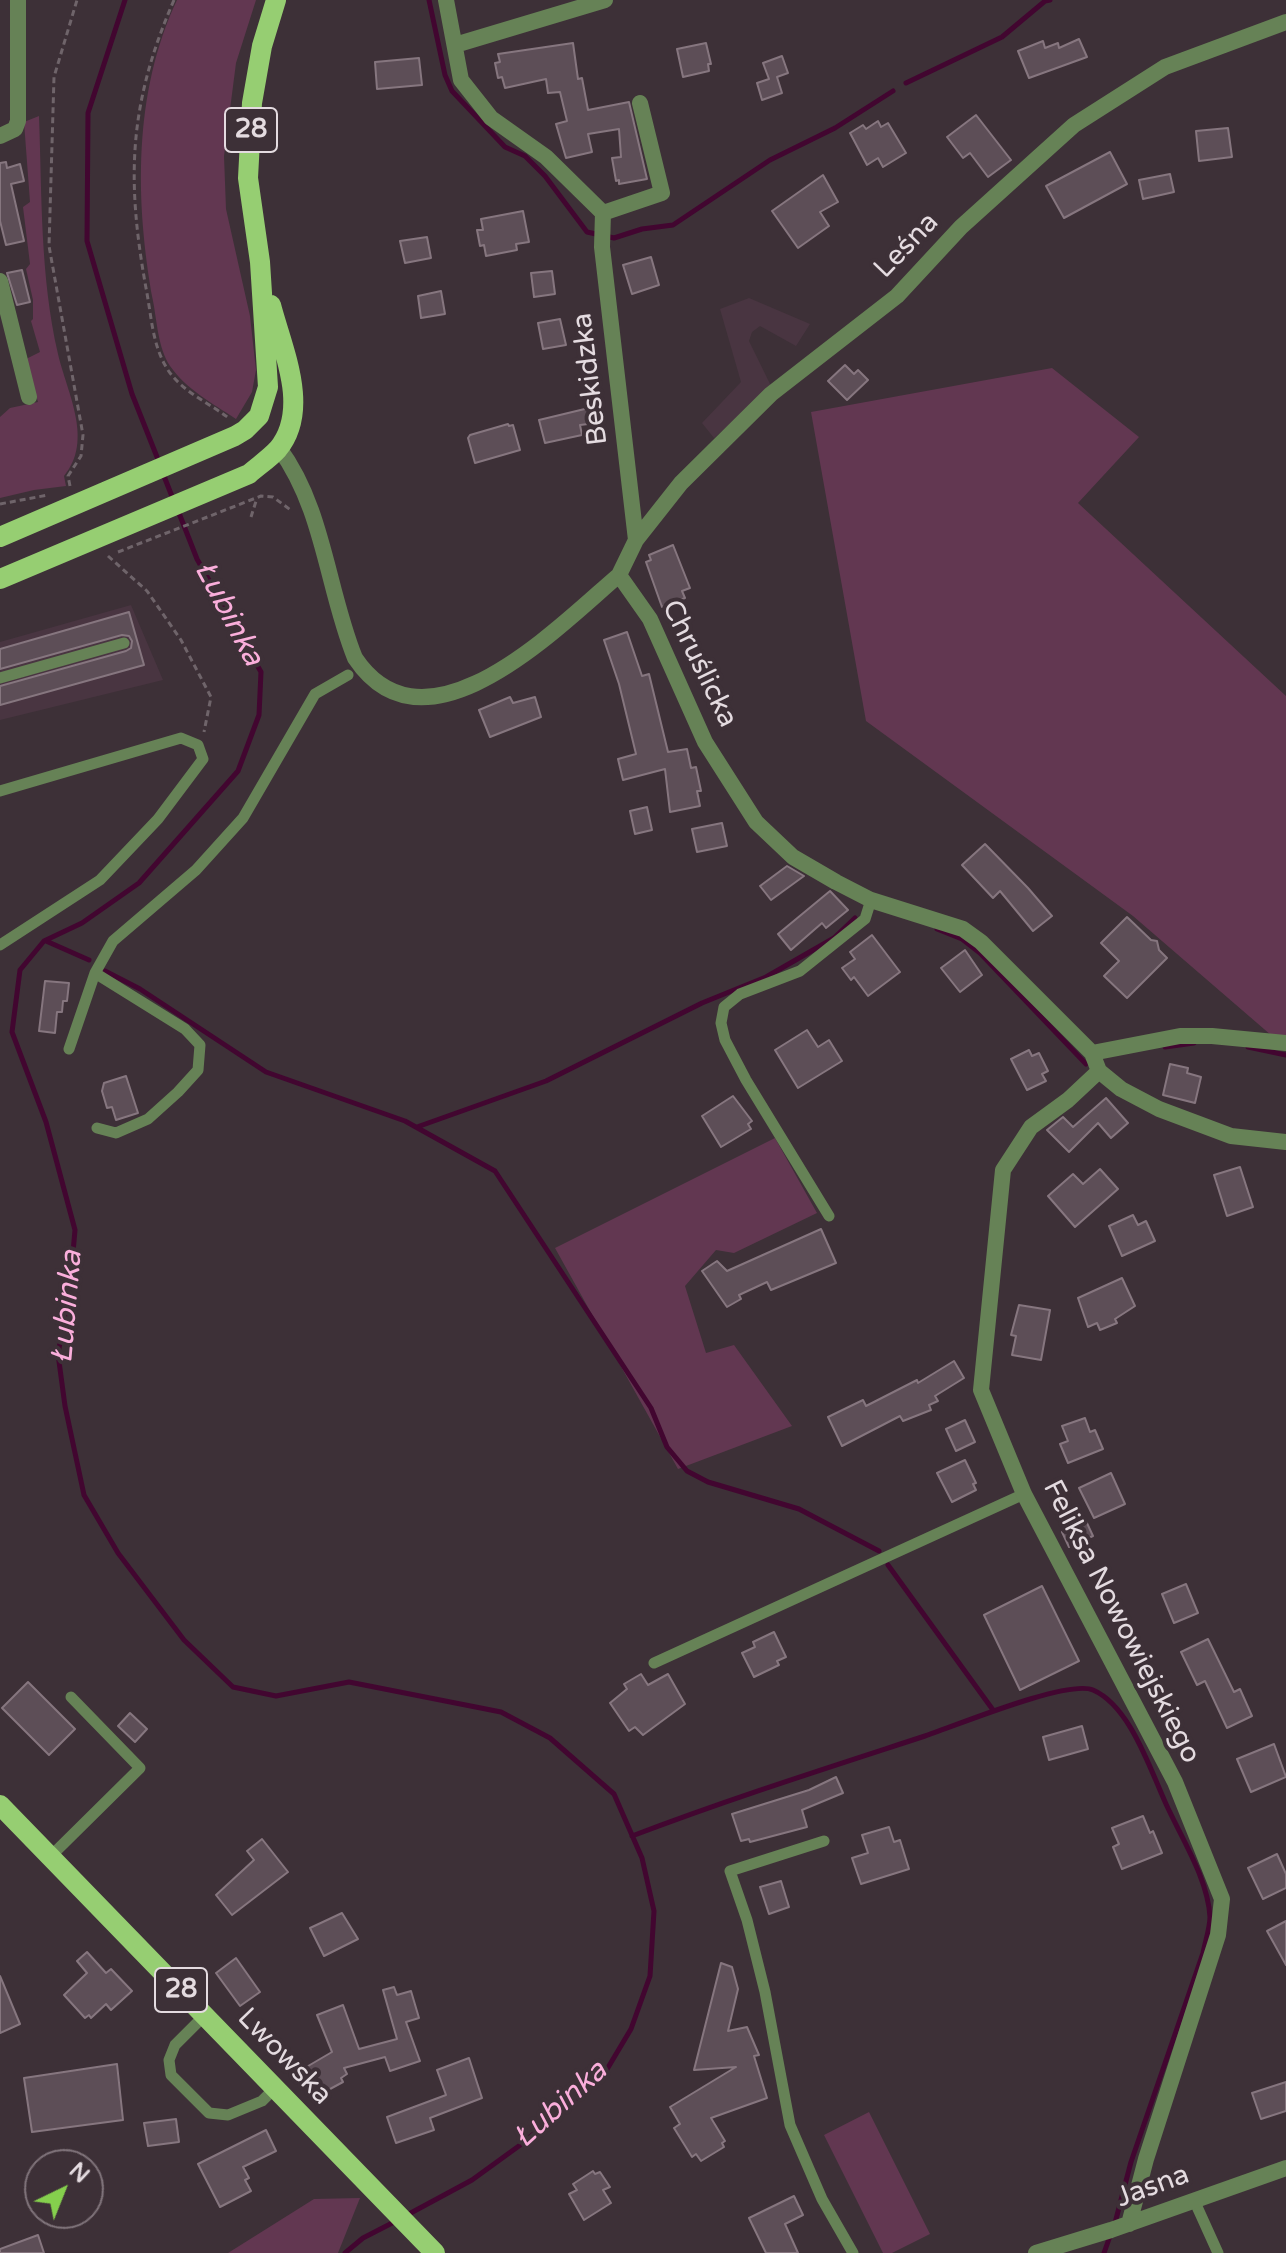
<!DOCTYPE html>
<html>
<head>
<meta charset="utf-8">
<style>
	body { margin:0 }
	#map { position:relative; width:1286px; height:2253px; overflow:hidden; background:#3d3037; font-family:"Varela Round",sans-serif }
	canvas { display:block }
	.north { position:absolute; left:24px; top:2149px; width:80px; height:80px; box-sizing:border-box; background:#3d3037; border:2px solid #80747b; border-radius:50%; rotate:43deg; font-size:22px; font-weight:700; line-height:32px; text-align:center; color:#e4dbe0 }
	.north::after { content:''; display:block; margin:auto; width:28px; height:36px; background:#85cf4d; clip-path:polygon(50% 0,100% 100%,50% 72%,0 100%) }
</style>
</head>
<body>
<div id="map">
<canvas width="1286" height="2253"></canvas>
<div class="north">N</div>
</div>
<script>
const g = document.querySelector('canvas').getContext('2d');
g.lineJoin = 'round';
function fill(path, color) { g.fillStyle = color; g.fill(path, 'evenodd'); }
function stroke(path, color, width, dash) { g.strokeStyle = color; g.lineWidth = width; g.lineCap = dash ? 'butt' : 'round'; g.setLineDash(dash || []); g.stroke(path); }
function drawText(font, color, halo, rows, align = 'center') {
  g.font = font + ' "Varela Round",sans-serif'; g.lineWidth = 8; g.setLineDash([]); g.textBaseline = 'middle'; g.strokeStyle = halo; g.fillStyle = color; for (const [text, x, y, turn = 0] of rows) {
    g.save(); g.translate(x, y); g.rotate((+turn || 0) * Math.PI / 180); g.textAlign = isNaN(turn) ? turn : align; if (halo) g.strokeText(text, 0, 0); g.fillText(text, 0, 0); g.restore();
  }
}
const built = new Path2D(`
	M749,298L810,324L796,346L760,326L752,332L749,341L772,388L714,438L702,423L741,382L720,309Z
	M131,605L163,680L0,720V642Z`);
const green = new Path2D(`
	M177,0H256L236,63L224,156L226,209L250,316L256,370L252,392L236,419C212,403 187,390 170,366C158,348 157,321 153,301C135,202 133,93 177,0Z
	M39,116C42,195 40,276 58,354C67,393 94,440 64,476L66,486L34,490L0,498V417L10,408L38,402L26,359L40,352L31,321L33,319V300L26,269L30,264L23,207L30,202L24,122Z
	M1052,368L1139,437L1078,503L1286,696V1048L1133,916L866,721L811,412Z
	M775,1138L817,1213L734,1253L716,1250L685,1286L706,1353L734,1345L792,1426L678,1469L555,1248Z
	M869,2112L930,2234L892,2253H883L824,2135Z
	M360,2198L338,2253H228L314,2199Z`);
const stream = new Path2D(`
	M125,0L88,113L87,241L132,394L159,462
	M429,0L445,75L452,91L505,147L525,156L545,176L587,232L614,238L642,229L673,225L770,160L835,128L893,91
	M906,83L1002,37L1045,1L1050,0
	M162,471L173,499
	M177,508L197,559L261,672L259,715L238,771L139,883L82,923L44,941L20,970L12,1032L46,1122L75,1230L70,1286L58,1354L65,1406L84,1495L118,1553L184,1640L233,1687L276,1696L349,1682L501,1712L550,1738L614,1794L642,1858L654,1911L650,1976L631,2029L603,2076L523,2143L472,2180L407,2215
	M937,929L962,939L980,953L1086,1064
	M46,941L89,960
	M105,971L140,989L266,1072L405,1121L495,1171L651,1408L667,1447L687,1471L708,1482L799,1509L879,1551
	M1165,1047L1194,1043
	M1248,1047L1286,1055
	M417,1127L546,1081L702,1003L766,977L834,938L855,918
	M888,1565L993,1710
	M632,1836C729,1799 827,1768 925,1736C955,1726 1068,1679 1093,1690C1130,1706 1150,1769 1166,1804C1182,1839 1208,1879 1210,1917C1210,1928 1205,1942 1203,1953L1131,2162L1115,2223
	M345,2253L363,2238L398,2220
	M1104,2253L1110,2236`);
const building = new Path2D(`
	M1079,39L1087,57L1029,78L1018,51L1043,41L1045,48L1058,43L1059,48Z
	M573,43L578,79L582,78L588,110L629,102L647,179L619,184V180L616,181L612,158L621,157L619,129L588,134L592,152L566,158L556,124L567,121L560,92L548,93L546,79L505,88L502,77L498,78L495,63L500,62L498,54Z
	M706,43L711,64H708L709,71L683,77L677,49Z
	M782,56L788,73L777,77L782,93L762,100L757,83L769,79L763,63Z
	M419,58L422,85L377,89L375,62Z
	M976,115L1011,160L988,177L970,153L963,158L947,137Z
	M878,121L881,127L888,123L906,153L883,167L878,158L867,165L850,133L863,125L866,129Z
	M1228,128L1232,157L1199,161L1196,131Z
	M1110,152L1127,184L1064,218L1046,186Z
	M6,162L7,168L20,164L24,181L11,184L24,241L6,245L0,221V163Z
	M1170,174L1174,192L1143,199L1139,180Z
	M823,175L838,202L820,212L829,226L798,248L772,211Z
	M523,211L529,242L516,244L517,250L486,256L484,245L480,246L477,230H483L481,219Z
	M427,237L431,258L405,263L400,241Z
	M651,257L659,285L632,294L623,265Z
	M22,270L30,302L17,305L7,273Z
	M552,271L555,294L534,297L531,273Z
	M441,291L445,314L421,318L418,296Z
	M560,319L566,345L543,349L538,323Z
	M845,365L854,374L858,370L868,380L847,400L828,381Z
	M593,407L596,423L580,425L582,435L545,443L539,420Z
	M508,424L509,426L513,425L520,450L475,463L468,438L470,435Z
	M673,545L690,588L682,591L685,598L662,607L646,562L651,560L649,555Z
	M129,612L144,665L0,705V686L126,651L131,648L132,641L129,636L122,635L0,669V649Z
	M627,632L642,676L649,674L668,752L687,749L691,768L696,767L701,791H697L700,806L670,812L665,769L623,780L618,759L636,754L619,684L604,640Z
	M510,697L513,703L535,697L541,717L490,737L479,710Z
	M647,807L652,830L635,834L630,811Z
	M722,823L727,846L697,852L692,829Z
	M985,844L1028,888L1052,916L1033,931L1000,891L993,898L962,865Z
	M787,866L804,876L771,900L760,886Z
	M830,891L848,910L826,928L822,923L791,950L778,934Z
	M1127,917L1151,940L1157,941L1159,950L1167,958L1127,998L1104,976L1119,961L1101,943Z
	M872,935L900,972L868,996L854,977L851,980L842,968L855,959L850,952Z
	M965,950L982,975L960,992L941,968Z
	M45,981L69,983L67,1001H63L62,1012H57L55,1033L39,1031Z
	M807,1030L818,1047L829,1040L842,1061L798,1088L775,1050Z
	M1029,1050L1032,1056L1039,1053L1048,1071L1042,1074L1046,1081L1027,1090L1011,1059Z
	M1170,1064L1188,1068L1187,1073L1201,1077L1195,1103L1163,1095Z
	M126,1076L138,1113L116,1120L112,1107L107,1108L102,1091L104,1083Z
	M733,1096L752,1121L748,1124L751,1129L721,1147L702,1116Z
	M1106,1098L1128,1123L1111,1138L1098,1123L1069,1152L1047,1130L1063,1117L1073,1127Z
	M1240,1167L1253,1207L1227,1216L1214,1175Z
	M1100,1169L1118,1189L1075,1227L1048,1196L1073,1174L1083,1184Z
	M1133,1215L1138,1225L1146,1221L1155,1241L1122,1256L1109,1226Z
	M821,1229L836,1263L771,1290L767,1282L739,1295L741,1299L727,1307L702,1271L717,1261L727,1271Z
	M1122,1278L1135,1306L1115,1319L1117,1323L1100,1330L1097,1323L1088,1327L1078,1298Z
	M1019,1305L1050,1310L1041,1360L1012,1355L1016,1336L1011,1335Z
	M954,1361L964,1378L935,1396L938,1401L929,1405L931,1410L903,1421L900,1416L842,1446L828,1417L863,1400L866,1406L917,1380L918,1383Z
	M1085,1418L1090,1432L1095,1430L1103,1449L1068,1463L1060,1444L1068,1441L1062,1426Z
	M965,1420L975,1442L956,1451L946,1429Z
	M965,1460L976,1483L973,1484L976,1490L952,1502L937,1473Z
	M1111,1473L1125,1504L1094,1518L1079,1488Z
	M1086,1521L1093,1536L1069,1547L1062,1532Z
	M1186,1584L1198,1613L1174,1623L1162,1594Z
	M1042,1586L1079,1661L1020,1690L984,1615Z
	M774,1632L786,1657L777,1661L779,1665L754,1677L742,1653L755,1647L753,1642Z
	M1208,1639L1234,1692L1240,1689L1252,1716L1227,1728L1205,1681L1197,1685L1181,1652Z
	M641,1674L648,1685L668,1674L685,1704L643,1735L635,1727L629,1731L610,1703L627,1689L624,1684Z
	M28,1682L75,1729L49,1755L2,1708Z
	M130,1713L147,1729L135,1742L118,1726Z
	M1082,1726L1088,1749L1049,1760L1043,1737Z
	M1274,1744L1286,1777L1251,1792L1237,1759Z
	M836,1777L843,1793L802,1810L807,1827L750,1842L749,1839L741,1841L732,1814L809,1790Z
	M1143,1816L1150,1833L1153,1831L1162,1853L1122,1869L1113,1847L1119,1844L1112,1828Z
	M889,1827L894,1842L900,1840L909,1869L861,1884L852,1858L868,1853L862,1835Z
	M262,1839L288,1872L232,1915L216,1895L254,1860L247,1851Z
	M1277,1854L1286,1874V1888L1263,1899L1248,1868Z
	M781,1881L789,1907L769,1914L760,1887Z
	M342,1913L358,1939L324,1956L310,1928Z
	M1286,1921V1965L1267,1931Z
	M87,1952L106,1973L111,1969L132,1991L111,2010L106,2004L91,2018L89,2015L85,2018L64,1995L87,1973L77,1961Z
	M236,1958L260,1992L240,2006L216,1973Z
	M721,1963L732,1967L738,1989L728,2031L747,2027L759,2055L754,2056L767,2098L711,2118L725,2141L722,2143L724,2147L701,2161L696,2154L692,2157L674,2128L680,2124L670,2107L736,2067L694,2070Z
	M0,1976L20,2024L0,2033Z
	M394,1987L397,1995L411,1991L419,2018L406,2022L420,2061L390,2071L385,2057L344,2068L347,2074L341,2078L343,2082L319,2095L303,2069L332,2052L317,2015L343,2005L359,2049L397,2039L383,1990Z
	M469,2058L482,2098L430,2118L434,2130L396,2143L387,2117L446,2095L437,2070Z
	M117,2064L123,2120L32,2132L24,2078Z
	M1286,2082V2111L1261,2119L1252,2093Z
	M176,2119L179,2142L148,2146L144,2123Z
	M266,2130L276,2151L243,2167L249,2178L245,2180L251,2191L220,2207L198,2164Z
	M593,2171L595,2174L600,2172L610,2187L603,2190L611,2203L584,2220L569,2194L577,2190L573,2184Z
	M794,2196L803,2215L785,2224L798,2253H766L749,2218Z
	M38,2235L44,2253H0V2249Z`);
const path = new Path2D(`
	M174,0C129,103 126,178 146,288C151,313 152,342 165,365C178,390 208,402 230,419
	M70,486L68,476L81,456L83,435L49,246L54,77L77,0
	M0,504L48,495
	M251,517L257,498
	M118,552L261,496L273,497L292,511
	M108,556L147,591L181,640L211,697L204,732`);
const service = new Path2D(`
	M0,678L124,643
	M0,791L181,738L198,745L203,759L158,819L100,880L0,945
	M95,973L185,1029L200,1045L198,1070L178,1092L148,1119L116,1133L97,1128
	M69,1049L95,973L113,941L196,870L243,818L315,694L348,675
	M829,1216L746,1080L725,1040L721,1023L724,1007L740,994L800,971L865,919L871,900
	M654,1663L1024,1494
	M824,1841L730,1871L747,1920L765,1992L790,2125L822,2199L853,2253
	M51,1856L140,1768L71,1697
	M205,2015L175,2045L169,2060L171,2075L209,2113L228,2115L262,2101L275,2088
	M1194,2200L1218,2253`);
const minor = new Path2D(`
	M446,0L461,80L491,118L546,157L603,213L662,193L640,103
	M455,45L605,0
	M0,136L15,129L18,121V0
	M603,213L602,247L636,540
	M0,281L29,397
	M279,448C324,509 327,589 355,658C426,764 559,626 619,575L650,619L705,742L756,822L793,857L836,882L871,900L963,929L981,942L1092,1053L1099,1071L1121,1089L1159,1109L1231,1136L1286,1142
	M619,575L636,540L681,483L771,394L897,296L961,227L1074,125L1165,67L1286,22
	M1092,1053L1180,1036H1212L1286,1043
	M1099,1071L1068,1100L1031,1127L1003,1170L981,1390L1024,1494L1175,1782L1222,1899L1218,1935L1146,2159L1129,2224
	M1036,2253L1111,2230L1286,2168`);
const primary = new Path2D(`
	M0,537L235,436L245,430L259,416L268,387L260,262L248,178L252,103L262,46L276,0
	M0,579L249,474C258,466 270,458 278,449C311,409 282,348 271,305
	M0,1805L435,2253`);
const shields = [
	[251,130,52],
	[181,1990,52]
];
const shieldNames = [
	["28",251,130],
	["28",181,1990]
];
const streetNames = [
	["Leśna",907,246,-46],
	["Beskidzka",591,379,-97],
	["Chruślicka",699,664,64],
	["Feliksa Nowowiejskiego",1121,1622,63],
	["Lwowska",284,2057,46],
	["Jasna",1153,2187,-20]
];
const waterNames = [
	["Łubinka",228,614,62],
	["Łubinka",68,1307,-85],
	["Łubinka",561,2105,-42]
];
fill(built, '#493541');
fill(green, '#623751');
stroke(stream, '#420630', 5);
fill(building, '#5d4e57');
stroke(building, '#86767f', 2);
stroke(path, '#6f646a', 3, [6, 4]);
stroke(service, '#668256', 11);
stroke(minor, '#668256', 16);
stroke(primary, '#96ce72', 20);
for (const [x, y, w] of shields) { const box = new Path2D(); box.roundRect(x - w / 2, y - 22, w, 44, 6); g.fillStyle = '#3d3037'; g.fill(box); stroke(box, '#e4dbe0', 2); }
drawText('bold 26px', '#e4dbe0', null, shieldNames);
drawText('28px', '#e4dbe0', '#3d3037', streetNames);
drawText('italic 30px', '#faaedb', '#3d3037', waterNames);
</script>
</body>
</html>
